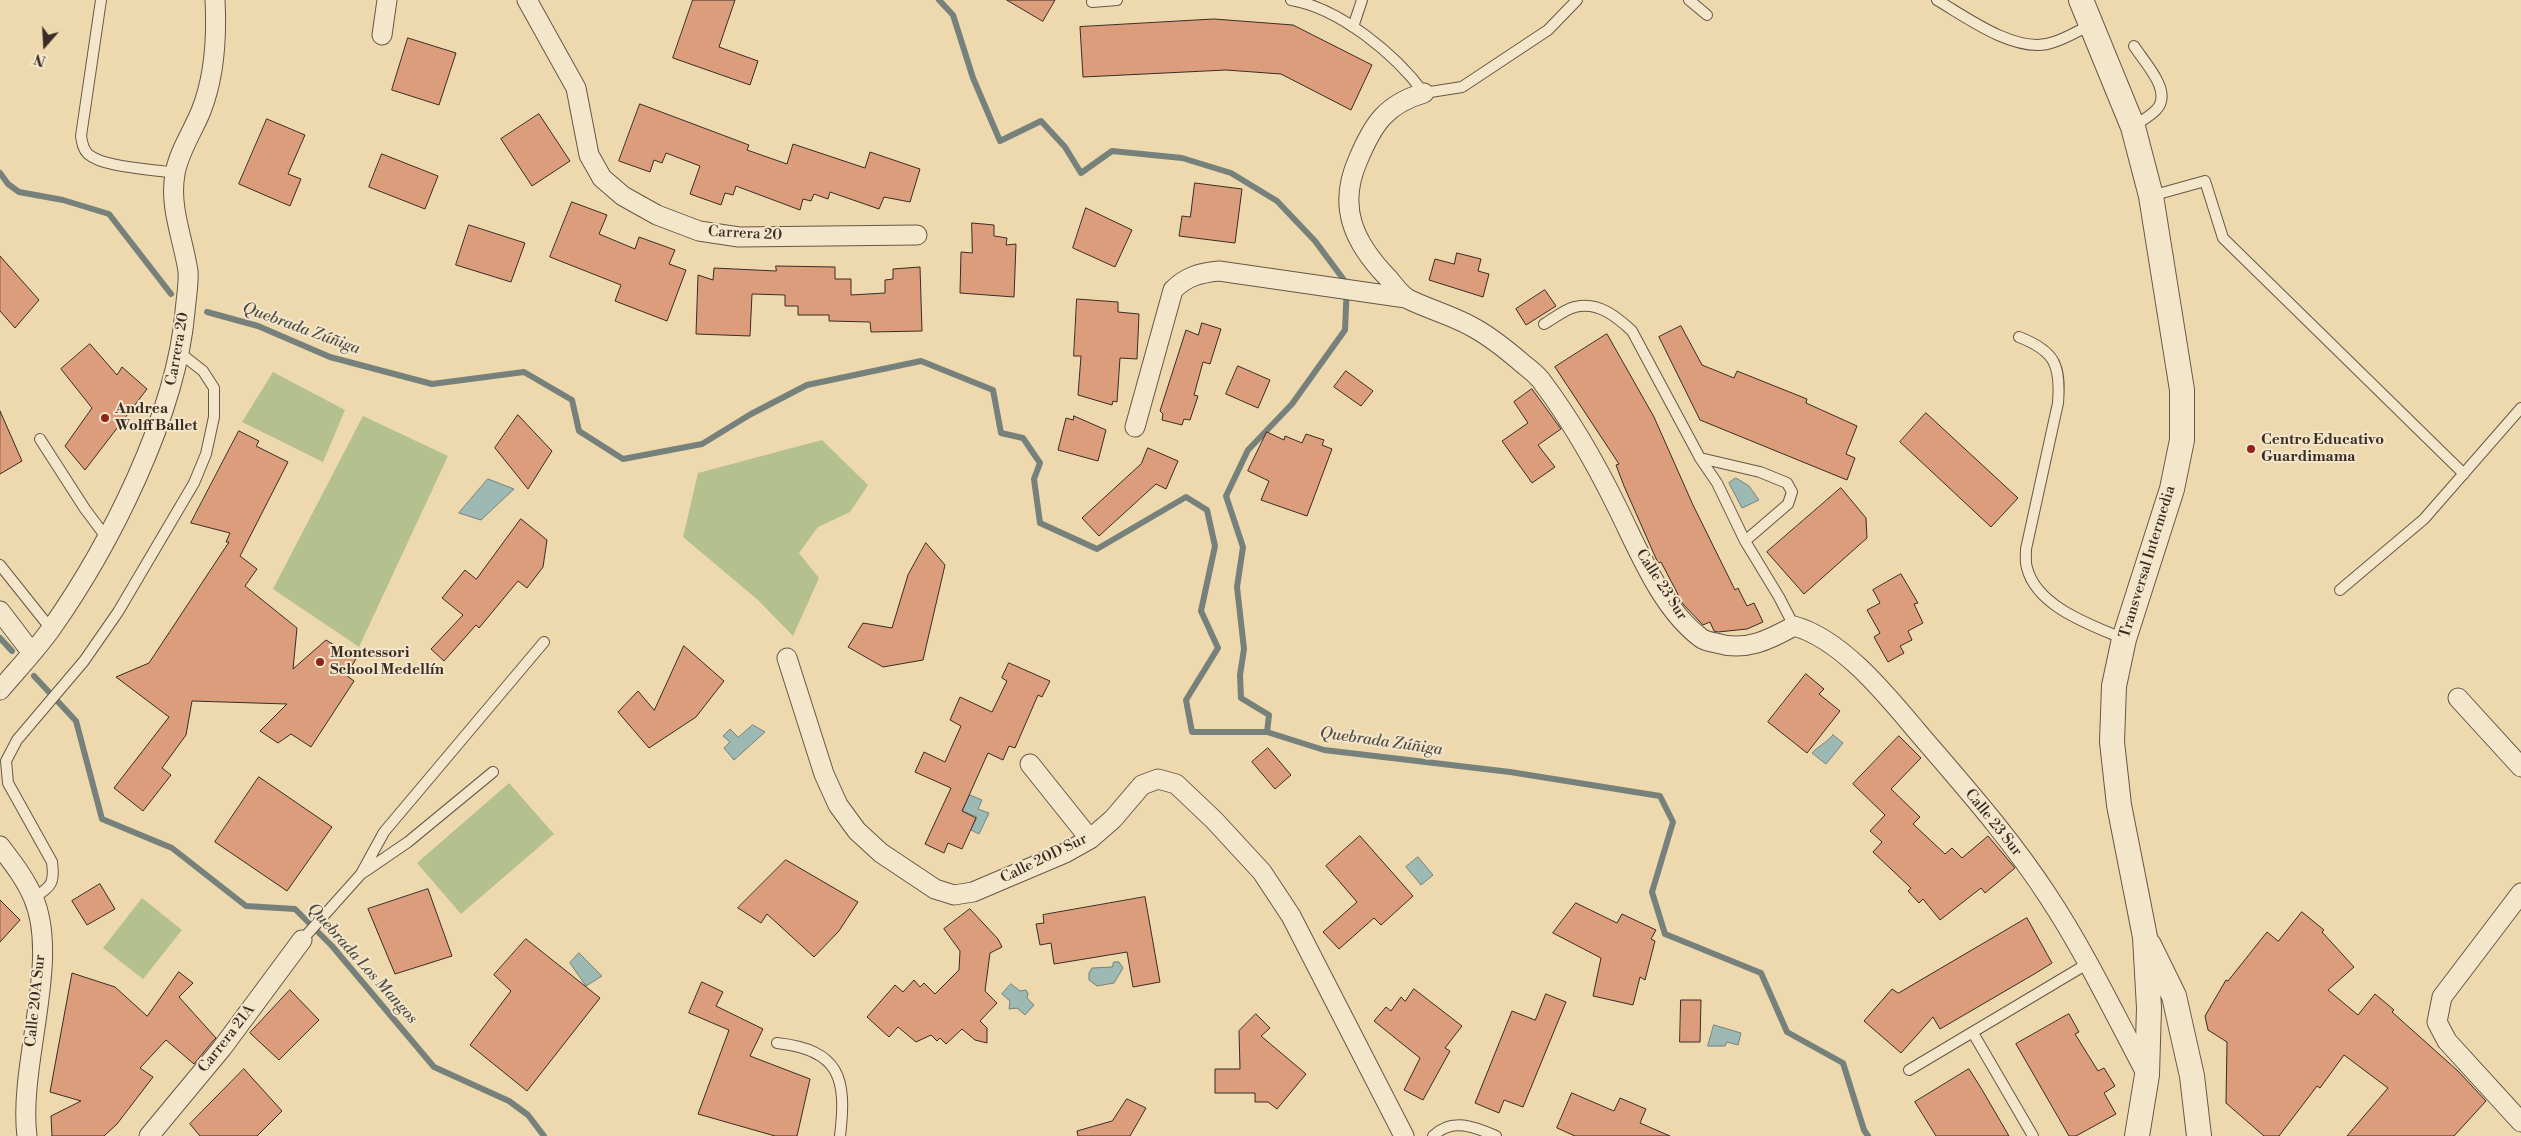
<!DOCTYPE html>
<html>
<head>
<meta charset="utf-8">
<style>
	body { margin:0 }
	#map { position:relative; width:2521px; height:1136px; overflow:hidden; background:#eed9ae; font-family:"Libre Bodoni",serif }
	canvas { display:block }
	.north { position:absolute; left:20px; top:20px; width:50px; height:50px; -webkit-text-stroke:4px #f4e6ca; paint-order:stroke; rotate:199deg; font-size:14px; font-weight:700; line-height:20px; text-align:center; color:#3a2c25 }
	.north::after { content:''; display:block; margin:auto; width:18px; height:22px; background:#3a2c25; clip-path:polygon(50% 0,100% 100%,50% 72%,0 100%) }
</style>
</head>
<body>
<div id="map">
<canvas width="2521" height="1136"></canvas>
<div class="north">N</div>
</div>
<script>
const g = document.querySelector('canvas').getContext('2d');
g.lineJoin = 'round';
function fill(path, color) { g.fillStyle = color; g.fill(path, 'evenodd'); }
function stroke(path, color, width, dash) { g.strokeStyle = color; g.lineWidth = width; g.lineCap = dash ? 'butt' : 'round'; g.setLineDash(dash || []); g.stroke(path); }
function drawText(font, color, halo, rows, align = 'center') {
  g.font = font + ' "Libre Bodoni",serif'; g.lineWidth = 4; g.setLineDash([]); g.textBaseline = 'middle'; g.strokeStyle = halo; g.fillStyle = color; for (const [text, x, y, turn = 0] of rows) {
    g.save(); g.translate(x, y); g.rotate((+turn || 0) * Math.PI / 180); g.textAlign = isNaN(turn) ? turn : align; if (halo) g.strokeText(text, 0, 0); g.fillText(text, 0, 0); g.restore();
  }
}
const green = new Path2D(`
	M273,372L345,410L323,462L242,422Z
	M363,416L448,456L359,647L273,589Z
	M822,440L868,485L850,512L818,527L799,553L819,578L793,636L758,600L683,537L698,473Z
	M509,783L554,834L461,914L417,863Z
	M142,898L182,930L143,979L103,948Z`);
const water = new Path2D(`
	M1736,478L1749,486L1759,500L1742,508L1729,483Z
	M488,479L514,489L481,520L459,513Z
	M753,725L765,732L734,760L724,748L730,742L723,736L730,729L738,737Z
	M1833,735L1843,743L1826,764L1812,753C1817,747 1825,744 1833,735Z
	M970,795L982,800L978,809L989,813L979,834L971,830L977,817L963,811Z
	M1418,857L1433,875L1421,885L1406,867Z
	M579,953L602,976L586,986L570,963Z
	M1114,962H1119L1123,968L1114,983L1097,986L1089,980V973L1092,968L1112,967Z
	M1011,984L1020,991L1026,990L1028,994L1027,998L1034,1005L1025,1015L1017,1008L1009,1009L1010,1001L1002,994Z
	M1714,1025L1741,1033L1738,1045L1727,1042L1725,1046H1708Z`);
const stream = new Path2D(`
	M939,0L953,15L973,78L1000,141L1041,121L1065,147L1081,173L1112,151L1182,158L1231,173L1277,201L1315,241L1347,284L1345,330L1292,404L1248,450L1226,496L1243,547L1237,587L1244,649L1240,675L1241,698L1269,715L1267,732
	M0,173L8,184L19,192L63,200L109,214L171,294
	M207,312L258,326L330,357L432,384L524,372L572,400L579,431L623,459L702,444L751,414L807,385L921,361L993,390L1001,433L1023,438L1040,463L1034,479L1040,523L1097,549L1186,497L1207,510L1215,546L1201,611L1218,648L1186,700L1192,732H1267L1324,750L1510,772L1660,796L1673,822L1652,892L1665,934L1761,973L1787,1032L1843,1063L1864,1130L1868,1136
	M0,638L12,651
	M34,676L76,721L102,819L172,848L246,906L295,909L332,946L434,1067L509,1101L528,1115L544,1136`);
const building = new Path2D(`
	M693,0H735L719,47L758,61L750,85L673,58Z
	M1007,0H1055L1043,21Z
	M1214,19L1293,25L1372,65L1351,110L1281,74L1226,70L1083,77L1080,27Z
	M408,38L456,53L439,105L392,90Z
	M640,104L749,145L747,150L787,164L793,144L865,168L870,152L920,169L910,202L884,197L879,209L830,192L828,199L814,194L811,201L803,199L800,210L736,186L733,195L725,193L721,205L690,194L700,166L666,153L662,163L654,160L650,172L619,161Z
	M539,114L570,161L532,186L501,139Z
	M267,119L305,135L288,174L301,179L290,206L239,184Z
	M382,154L438,176L425,209L369,187Z
	M1195,183L1242,189L1235,243L1179,236L1182,216L1190,217Z
	M572,202L607,215L599,234L635,249L639,237L675,250L669,264L686,270L667,321L615,301L621,285L550,257Z
	M1086,208L1132,230L1115,267L1073,248Z
	M972,223L994,225V236L1007,238L1006,245L1016,244L1014,297L960,293L961,252L972,253Z
	M469,225L525,243L511,282L456,265Z
	M1457,253L1481,259L1478,271L1489,274L1483,297L1429,280L1435,259L1454,264Z
	M0,256L39,300L15,328L0,311Z
	M776,266L835,267V279H851V295L885,293V280L893,279V269L920,267L922,331L871,332L870,322L829,321V315H798V306H785V295L752,294L750,336L696,334L698,275L713,280L714,268L776,271Z
	M1545,290L1556,306L1526,325L1516,309Z
	M1077,299L1118,302V312L1139,314L1137,359L1120,358L1117,402L1113,401L1112,405L1078,395L1081,356H1074Z
	M1202,323L1221,329L1210,364L1203,362L1194,395L1198,396L1190,420L1184,419L1182,425L1162,420L1163,414L1160,411L1186,330L1198,335Z
	M1681,326L1702,365L1734,378L1737,371L1807,399L1806,403L1857,426L1846,454L1855,458L1847,480L1700,420L1659,337Z
	M1607,334L1654,417L1693,505L1735,590L1738,588L1747,606L1754,603L1763,622L1747,629L1718,632L1714,631L1710,622L1703,625L1683,604L1661,562L1658,563L1624,486L1616,465L1619,464L1555,367Z
	M90,344L117,375L122,367L147,389L85,470L65,446L92,408L61,369Z
	M1238,366L1270,380L1258,408L1226,394Z
	M1346,371L1373,391L1361,406L1334,387Z
	M1532,389L1561,429L1538,445L1555,467L1532,483L1502,441L1528,423L1514,402Z
	M0,411L22,461L0,474Z
	M1926,413L2018,498L1991,527L1900,442Z
	M518,415L552,451L528,489L495,448Z
	M1074,416L1106,430L1098,461L1058,450L1066,418L1073,420Z
	M239,431L259,441L256,446L288,462L240,556L257,569L245,586L297,628L293,669L326,640L356,659L346,675L354,681L311,747L291,734L278,743L260,731L287,704L192,701L186,735L162,768L171,775L143,811L114,788L169,717L116,677L149,663L229,542H226L230,533L191,523Z
	M1267,432L1284,440L1285,436L1302,443L1306,434L1324,440L1322,445L1332,449L1307,516L1261,500L1269,481L1248,471Z
	M1148,448L1178,461L1166,489L1156,484L1099,536L1082,518L1141,464Z
	M1841,488L1866,518L1867,538L1804,594L1767,552Z
	M521,519L547,540L543,567L527,588L518,581L479,628L476,625L444,661L431,649L463,615L442,598L465,570L476,579Z
	M926,543L945,565L923,660L883,667L848,647L863,623L892,628L908,575Z
	M1901,574L1918,603L1914,604L1923,623L1908,631L1912,640L1900,646L1904,653L1888,662L1874,637L1880,633L1867,610L1880,603L1873,590Z
	M684,646L724,681L696,717L649,748L618,712L638,691L654,710Z
	M1009,663L1050,681L1042,697L1038,695L1015,748L1009,746L1003,760L988,753L962,811L976,818L962,849L948,843L944,853L925,844L951,788L915,772L924,752L945,762L961,726L950,720L960,697L992,712L1007,681L1002,678Z
	M1806,674L1824,689L1819,694L1840,711L1807,753L1768,722Z
	M1899,736L1921,758L1891,789L1920,817L1913,824L1945,854L1952,848L1962,858L1988,836L2015,868L1985,893L1981,888L1940,920L1923,899L1919,903L1908,891L1911,888L1873,852L1882,842L1870,831L1885,815L1853,784Z
	M1268,748L1291,775L1275,789L1252,762Z
	M259,777L332,827L287,891L215,842Z
	M1360,836L1413,896L1381,925L1374,918L1339,949L1323,932L1357,902L1326,866Z
	M786,860L858,902L839,931L814,957L767,914L761,923L738,908Z
	M100,884L115,909L87,925L72,901Z
	M428,889L452,956L395,974L368,909Z
	M1145,897L1160,982L1133,987L1127,952L1054,964L1051,943L1040,945L1036,924L1044,923L1043,915Z
	M0,900L20,920L0,942Z
	M1576,903L1617,923L1622,914L1656,930L1651,939L1655,941L1645,980L1640,977L1633,1005L1593,996L1601,958L1553,933Z
	M970,909L998,939L1002,947L990,953L985,991L997,1003L980,1021L987,1028V1043L975,1040L962,1029L946,1044L940,1038L937,1041L931,1035L916,1042L898,1027L889,1037L867,1017L895,985L903,992L914,980L920,987L924,983L935,994L959,970L960,951L944,929Z
	M2302,912L2324,930L2322,932L2354,967L2328,990L2358,1015L2375,994L2394,1010L2392,1012L2458,1071L2486,1101L2454,1136H2347L2388,1088L2344,1055L2320,1088L2317,1086L2279,1136H2264L2226,1103L2227,1042L2208,1030L2205,1016L2226,980L2228,981L2267,932L2278,941Z
	M2027,918L2052,963L2036,973L1940,1029L1933,1017L1901,1053L1864,1021L1892,989L1898,993Z
	M526,939L600,998L527,1091L470,1045L511,991L494,975Z
	M179,972L193,983L179,997L216,1038L213,1041L194,1064L166,1040L140,1068L153,1077L117,1124L104,1136H52L51,1116L81,1101L50,1092L72,973L115,987L147,1016Z
	M702,982L723,992L716,1006L763,1029L750,1056L810,1079L797,1136H775L698,1114L729,1030L689,1013Z
	M1414,989L1462,1026L1445,1048L1450,1051L1423,1100L1404,1090L1420,1058L1374,1021L1386,1007L1391,1011L1401,997L1405,1001Z
	M290,990L319,1020L279,1060L250,1033Z
	M1546,994L1566,1002L1523,1107L1504,1100L1499,1113L1475,1103L1512,1011L1535,1020Z
	M1681,1000H1701L1700,1042H1680Z
	M1256,1014L1270,1028L1261,1036L1306,1074L1277,1109L1268,1102H1255V1093H1215V1069H1240L1239,1031Z
	M2069,1014L2079,1032L2075,1034L2098,1071L2104,1068L2115,1086L2104,1093L2116,1114L2076,1136H2069L2016,1044Z
	M244,1069L282,1111L257,1136H200L190,1124Z
	M1969,1069L1981,1088L2009,1136H1936L1915,1102Z
	M1572,1093L1614,1111L1620,1098L1646,1109L1640,1123L1670,1136H1575L1557,1128Z
	M1127,1099L1146,1108L1130,1136H1078L1077,1131L1112,1121Z`);
const service = new Path2D(`
	M101,0L81,136C82,143 83,149 88,154C104,168 153,169 175,173
	M1291,0C1340,8 1396,55 1424,93L1462,87L1548,30L1577,0
	M1689,0L1707,15
	M1937,0C1966,17 2012,51 2047,44C2062,41 2076,32 2090,25
	M1092,2L1117,0
	M1353,27L1362,0
	M2133,127C2141,121 2149,117 2156,110C2174,92 2144,62 2134,46
	M2151,196L2205,181L2223,238L2464,474
	M1544,324C1553,319 1565,309 1575,307C1598,301 1617,317 1632,331L1700,458L1717,483L1745,541L1779,597L1794,626
	M2019,337C2055,351 2061,365 2058,403L2026,549C2026,555 2025,562 2027,568C2037,607 2091,625 2124,639
	M40,439L85,509L106,537
	M1700,458L1760,472L1787,483L1792,492L1788,504L1745,541
	M0,565L51,629
	M2340,590L2424,519L2521,408
	M364,872L408,842L493,772
	M34,898C51,886 55,884 52,862L8,783L6,761L17,740L84,661L118,612L194,483L206,454L214,417V388L203,371L180,353
	M302,940L361,874L384,832L544,642
	M1973,1033L2033,1136
	M777,1043C840,1050 847,1078 840,1136
	M1909,1070L2087,964
	M1433,1136C1452,1117 1475,1127 1496,1136`);
const minor = new Path2D(`
	M527,0L576,88L589,155L602,178L623,196L657,215L699,231L739,237L917,235
	M382,35L387,0
	M1424,93C1386,104 1373,124 1358,160C1337,207 1354,243 1388,278C1394,285 1400,294 1408,299C1430,310 1455,316 1476,329C1492,338 1508,351 1522,363C1529,369 1538,375 1543,383C1572,422 1596,464 1617,507C1639,551 1661,608 1701,638C1705,641 1711,642 1716,643C1745,652 1769,640 1794,626C1841,639 1885,693 1916,730C1962,784 2009,836 2048,896C2085,952 2115,1015 2147,1075
	M1135,427L1173,290C1187,276 1200,273 1219,271L1406,298
	M0,611L32,653
	M787,658L824,774L838,805L857,831L881,853L935,889L954,895L973,892L1065,853L1090,839L1113,819L1142,785L1158,779L1176,784L1214,820L1262,872L1291,916L1404,1136
	M0,690C17,670 36,650 51,629C110,545 176,415 185,312C186,299 189,283 188,271C183,238 169,207 175,174C178,153 193,131 201,111C215,76 217,38 215,0
	M2458,698L2521,767
	M1030,764L1090,839
	M0,846C12,862 25,878 33,897C61,960 18,1065 27,1136
	M2521,893L2442,997L2437,1022L2447,1041L2521,1122
	M149,1136L222,1048L302,940`);
const tertiary = new Path2D(`
	M2081,0L2133,127L2151,196L2182,390V440L2172,489L2124,639L2114,686L2112,742L2119,805L2145,937L2149,1008L2147,1075L2137,1136
	M2149,945L2174,996L2192,1076L2199,1136`);
const markers = [
	[105,418,5,"#8f2418"],
	[2251,449,5,"#8f2418"],
	[320,662,5,"#8f2418"]
];
const streetNames = [
	["Carrera 20",745,234,3],
	["Carrera 20",178,349,-80],
	["Transversal Intermedia",2148,562,-73],
	["Calle 23 Sur",1661,585,57],
	["Calle 23 Sur",1993,823,51],
	["Calle 20D Sur",1044,859,-26],
	["Calle 20A Sur",36,1001,-84],
	["Carrera 21A",227,1039,-52]
];
const poiNames = [
	["Andrea",115,409],
	["Wolff Ballet",115,426],
	["Centro Educativo",2261,440],
	["Guardimama",2261,457],
	["Montessori",330,653],
	["School Medellín",330,670]
];
const waterNames = [
	["Quebrada Zúñiga",301,329,20],
	["Quebrada Zúñiga",1381,742,8],
	["Quebrada Los Mangos",362,964,48]
];
fill(green, '#b4c08e');
fill(water, '#9cb9b3');
stroke(water, '#75817a', 1);
stroke(stream, '#75817a', 6);
fill(building, '#db9d7b');
stroke(building, '#3a2c25', 1);
stroke(service, '#675747', 12);
stroke(minor, '#675747', 21);
stroke(tertiary, '#675747', 26);
stroke(service, '#f4e6ca', 10);
stroke(minor, '#f4e6ca', 19);
stroke(tertiary, '#f4e6ca', 24);
for (const [x, y, r, color] of markers) { const dot = new Path2D(); dot.arc(x, y, r, 0, 2 * Math.PI); g.fillStyle = color; g.fill(dot); stroke(dot, '#f4e6ca', 2); }
drawText('15px', '#3a2c25', '#f4e6ca', streetNames);
drawText('bold 15px', '#3a2c25', '#f4e6ca', poiNames, 'left');
drawText('italic 16px', '#524f48', '#f4e6ca', waterNames);
</script>
</body>
</html>
